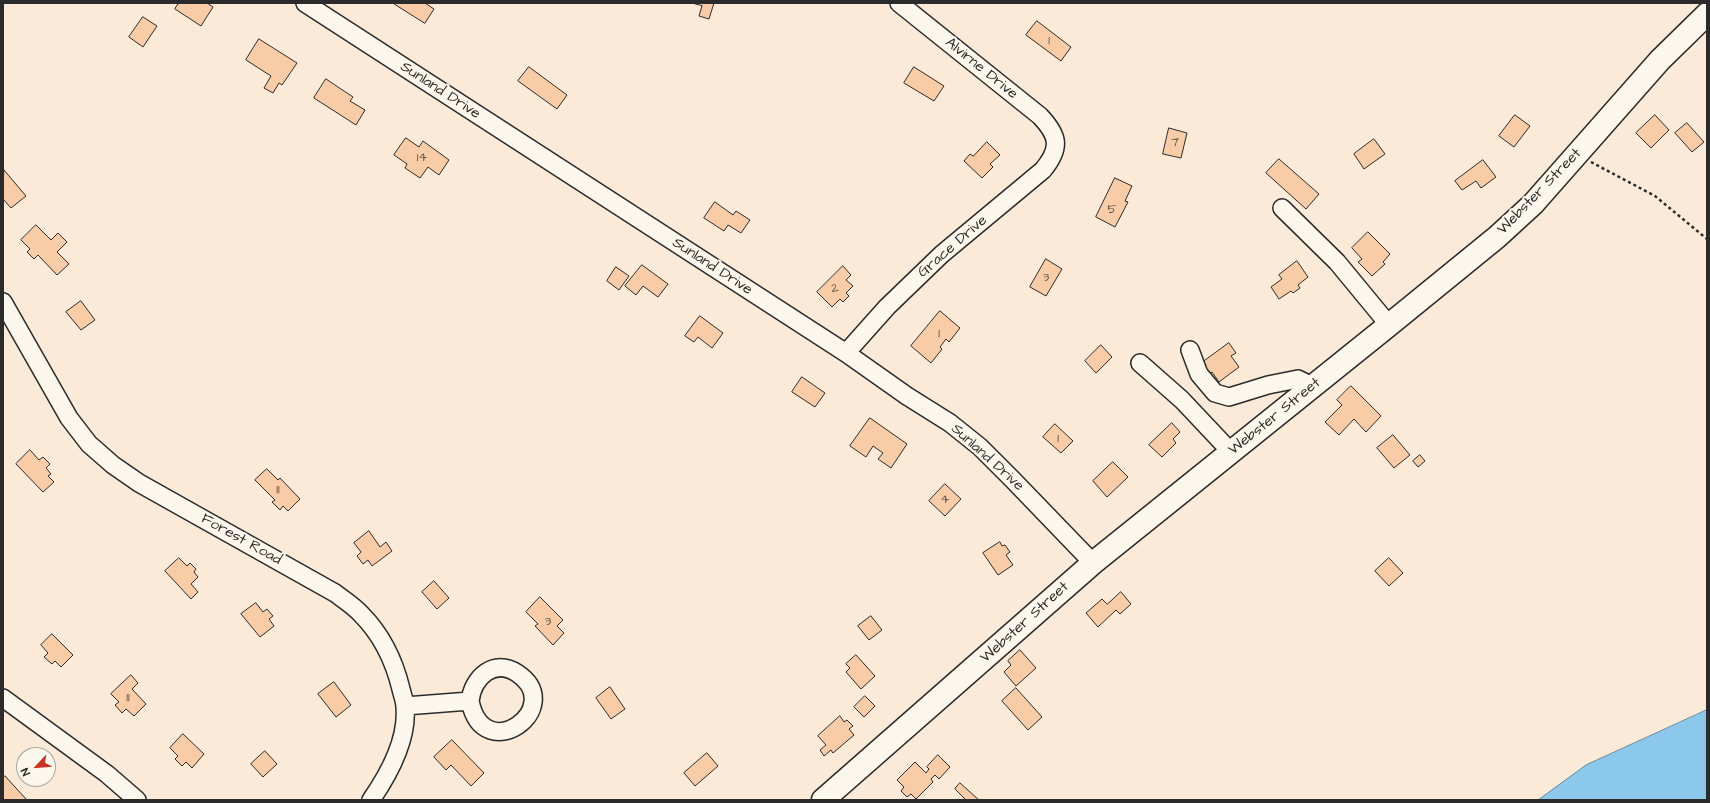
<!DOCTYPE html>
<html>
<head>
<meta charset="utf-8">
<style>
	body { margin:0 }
	#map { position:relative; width:1710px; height:803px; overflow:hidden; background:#faead7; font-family:"Architects Daughter",sans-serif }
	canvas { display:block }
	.frame { position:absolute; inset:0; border:4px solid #2b2b2b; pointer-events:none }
	.north { position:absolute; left:16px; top:747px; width:40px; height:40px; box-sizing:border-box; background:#fbf7ec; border:1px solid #a8a59f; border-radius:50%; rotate:244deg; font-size:11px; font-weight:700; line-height:16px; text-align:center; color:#2b2b2b }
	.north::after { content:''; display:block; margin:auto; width:14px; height:18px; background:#c8321e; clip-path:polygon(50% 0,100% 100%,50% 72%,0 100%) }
</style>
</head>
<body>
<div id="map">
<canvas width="1710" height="803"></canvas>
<div class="frame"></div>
<div class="north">N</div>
</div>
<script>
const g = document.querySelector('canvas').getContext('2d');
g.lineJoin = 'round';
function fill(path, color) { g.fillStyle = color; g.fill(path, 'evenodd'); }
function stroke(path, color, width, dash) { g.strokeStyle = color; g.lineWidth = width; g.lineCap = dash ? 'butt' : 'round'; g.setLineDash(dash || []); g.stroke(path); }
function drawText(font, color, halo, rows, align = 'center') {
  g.font = font + ' "Architects Daughter",sans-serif'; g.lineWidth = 4; g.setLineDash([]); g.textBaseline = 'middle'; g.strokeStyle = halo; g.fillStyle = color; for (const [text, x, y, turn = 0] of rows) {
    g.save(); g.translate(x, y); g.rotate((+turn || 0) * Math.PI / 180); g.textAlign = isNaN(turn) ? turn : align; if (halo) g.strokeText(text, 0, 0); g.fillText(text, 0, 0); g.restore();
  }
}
const water = new Path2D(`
	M1707,710V800H1538L1586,765Z`);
const building = new Path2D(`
	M179,3H207L213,7L201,26L175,9Z
	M393,3H425L434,9L425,23Z
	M692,3H714L709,19L699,16L702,6Z
	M143,17L157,26L143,47L129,37Z
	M1037,21L1071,47L1061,61L1026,35Z
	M259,39L297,63L282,85L279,83L273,93L264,88L271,76L246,60Z
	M529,67L567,95L557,109L518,81Z
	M914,67L944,86L934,101L904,83Z
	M326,79L353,97L350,101L365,110L356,125L314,98Z
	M1515,115L1530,126L1514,147L1499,136Z
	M1655,115L1669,130L1651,148L1636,133Z
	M1687,123L1704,142L1692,152L1675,133Z
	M1169,128L1187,133L1181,158L1163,154Z
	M406,138L419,147L423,141L449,160L439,175L428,167L420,178L405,168L407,164L394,155Z
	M1374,139L1385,154L1364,169L1354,154Z
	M987,142L1000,155L990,164L993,167L982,178L964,161L970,154L973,156Z
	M1279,159L1319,194L1306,209L1266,173Z
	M1483,160L1496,177L1481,188L1476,181L1462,190L1455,181Z
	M4,170L26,196L11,208L3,199Z
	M1115,178L1132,186L1125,201L1128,202L1115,227L1096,217Z
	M715,202L733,215L736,211L750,220L741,233L728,225L724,231L704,218Z
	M36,225L51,240L58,233L67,242L57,252L69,264L57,275L38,255L34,259L27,252L30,249L21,240Z
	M1368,232L1390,254L1383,262L1385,264L1372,276L1358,262L1362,259L1352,248Z
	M1046,259L1062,269L1046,296L1030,287Z
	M1297,261L1308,277L1298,285L1300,288L1293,293L1291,291L1279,299L1271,287L1282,279L1279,275Z
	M642,265L668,284L658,297L643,286L636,295L625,286Z
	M843,266L851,275L846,280L853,286L846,293L849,296L843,302L840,299L832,307L817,292Z
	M616,267L629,276L619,290L607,281Z
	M81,301L95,320L81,330L66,312Z
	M940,311L960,328L949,342L946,339L940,347L942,349L931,363L911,346Z
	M700,316L723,333L712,348L698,337L694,342L685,336Z
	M1229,343L1236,353L1231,356L1239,367L1219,382L1212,372L1207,376L1199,365Z
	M1101,345L1112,357L1096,373L1085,361Z
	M802,377L825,393L815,407L792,392Z
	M1351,386L1381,416L1366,432L1354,419L1339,435L1325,422L1342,405L1337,400Z
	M870,418L907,444L891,468L878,459L883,453L873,446L866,457L850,446Z
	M1172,423L1180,432L1173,439L1176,443L1162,457L1149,445Z
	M1055,424L1073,441L1061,453L1043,437Z
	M1393,435L1410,455L1394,468L1377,448Z
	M30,450L39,460L43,457L50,464L46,468L51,474L48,476L54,482L43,492L16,464Z
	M1420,455L1425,461L1418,467L1413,461Z
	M1113,462L1128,477L1107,497L1093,481Z
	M267,469L278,480L280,478L300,499L288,511L283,506L280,510L272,502L275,500L255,480Z
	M945,484L961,499L945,516L929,501Z
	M369,531L380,547L386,542L392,551L372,566L368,560L363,564L357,556L361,552L354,543Z
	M1000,542L1002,546L1005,545L1010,552L1006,555L1013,565L998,575L983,553Z
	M179,558L187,566L190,563L196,569L194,572L198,577L191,584L198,592L191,599L165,571Z
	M1389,558L1403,573L1389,586L1375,571Z
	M434,581L449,598L437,609L422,592Z
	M1121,592L1131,604L1120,614L1116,610L1098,627L1086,613L1102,599L1107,604Z
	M540,597L563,620L557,626L564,633L553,645L535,626L538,624L526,612Z
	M256,603L263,612L267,609L273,616L269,619L274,626L260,637L241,614Z
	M871,616L882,630L869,640L858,626Z
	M52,634L73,655L61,667L55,661L52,664L44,657L48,653L41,645Z
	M1020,650L1036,668L1016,686L1004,672L1011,665L1008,661Z
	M856,655L875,676L861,689L846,672L850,668L846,664Z
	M131,675L138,683L132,689L146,704L134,716L126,709L122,713L115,705L119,702L111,694Z
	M334,682L351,705L336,717L318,694Z
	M610,687L625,709L611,719L596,698Z
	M1016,688L1042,717L1028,730L1002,701Z
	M865,696L875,706L864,717L854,707Z
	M840,716L844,722L847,720L853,726L849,729L854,735L833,753L831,750L824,756L820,750L826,745L818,736Z
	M183,734L204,754L192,768L186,762L182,766L175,759L178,756L170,748Z
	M452,740L484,773L471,786L451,765L446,770L434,757Z
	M265,751L277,764L263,777L251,764Z
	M707,753L718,766L695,786L684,773Z
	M938,755L950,767L939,779L935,775L931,779L933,782L916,799L911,794L907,797L901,791L904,787L897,780L915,762L926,773L929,769L927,767Z
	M5,776L26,799L24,800H4L3,799V778Z
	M960,783L979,800H964L965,799L955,789Z`);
const path = new Path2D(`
	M1591,162L1655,196L1707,239`);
const minor = new Path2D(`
	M305,3L846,353L907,396L950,423L980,447L1013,480L1093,563
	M1282,208L1337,262L1389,325
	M3,302L69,418L89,444L113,465L139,483L335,593C343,599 354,606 361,614C382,635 394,660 401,689C402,694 405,701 405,707C408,740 389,774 371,800
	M1190,350L1199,374L1215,393L1229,397L1268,385L1298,379L1312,386
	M846,353L887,307L942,254L1043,170C1061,148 1059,136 1040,116L899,3
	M1140,363L1182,400L1231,452
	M3,698L107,774L137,800
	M405,706L470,701C484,769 568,707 517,673C494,658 473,677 470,701`);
const major = new Path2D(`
	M823,800L1093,563L1389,325L1497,237L1533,204L1660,60L1707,14`);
const numberNames = [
	["1",1049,41],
	["7",1175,143],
	["14",422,158],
	["5",1112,210],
	["3",1046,278],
	["2",835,289],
	["1",939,334],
	["1",1058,439],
	["11",278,490],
	["4",945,500],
	["3",548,622],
	["11",128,698]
];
const streetNames = [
	["Alvirne Drive",981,69,39],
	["Sunland Drive",440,91,33],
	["Webster Street",1540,192,-46],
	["Grace Drive",953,247,-41],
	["Sunland Drive",712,267,33],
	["Webster Street",1275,417,-39],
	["Sunland Drive",987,458,42],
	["Forest Road",241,540,29],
	["Webster Street",1025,623,-42]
];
fill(water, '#8bc8eb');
stroke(water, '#65899e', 1);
fill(building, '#f7cca6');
stroke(building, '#2b2b2b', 1);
stroke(minor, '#2b2b2b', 20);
stroke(major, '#2b2b2b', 25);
stroke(path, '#2b2b2b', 2.5, [3, 3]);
stroke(minor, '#fbf7ec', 17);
stroke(major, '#fbf7ec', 22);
drawText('13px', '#5e534a', null, numberNames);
drawText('15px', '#2b2b2b', '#fbf7ec', streetNames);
</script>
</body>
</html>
